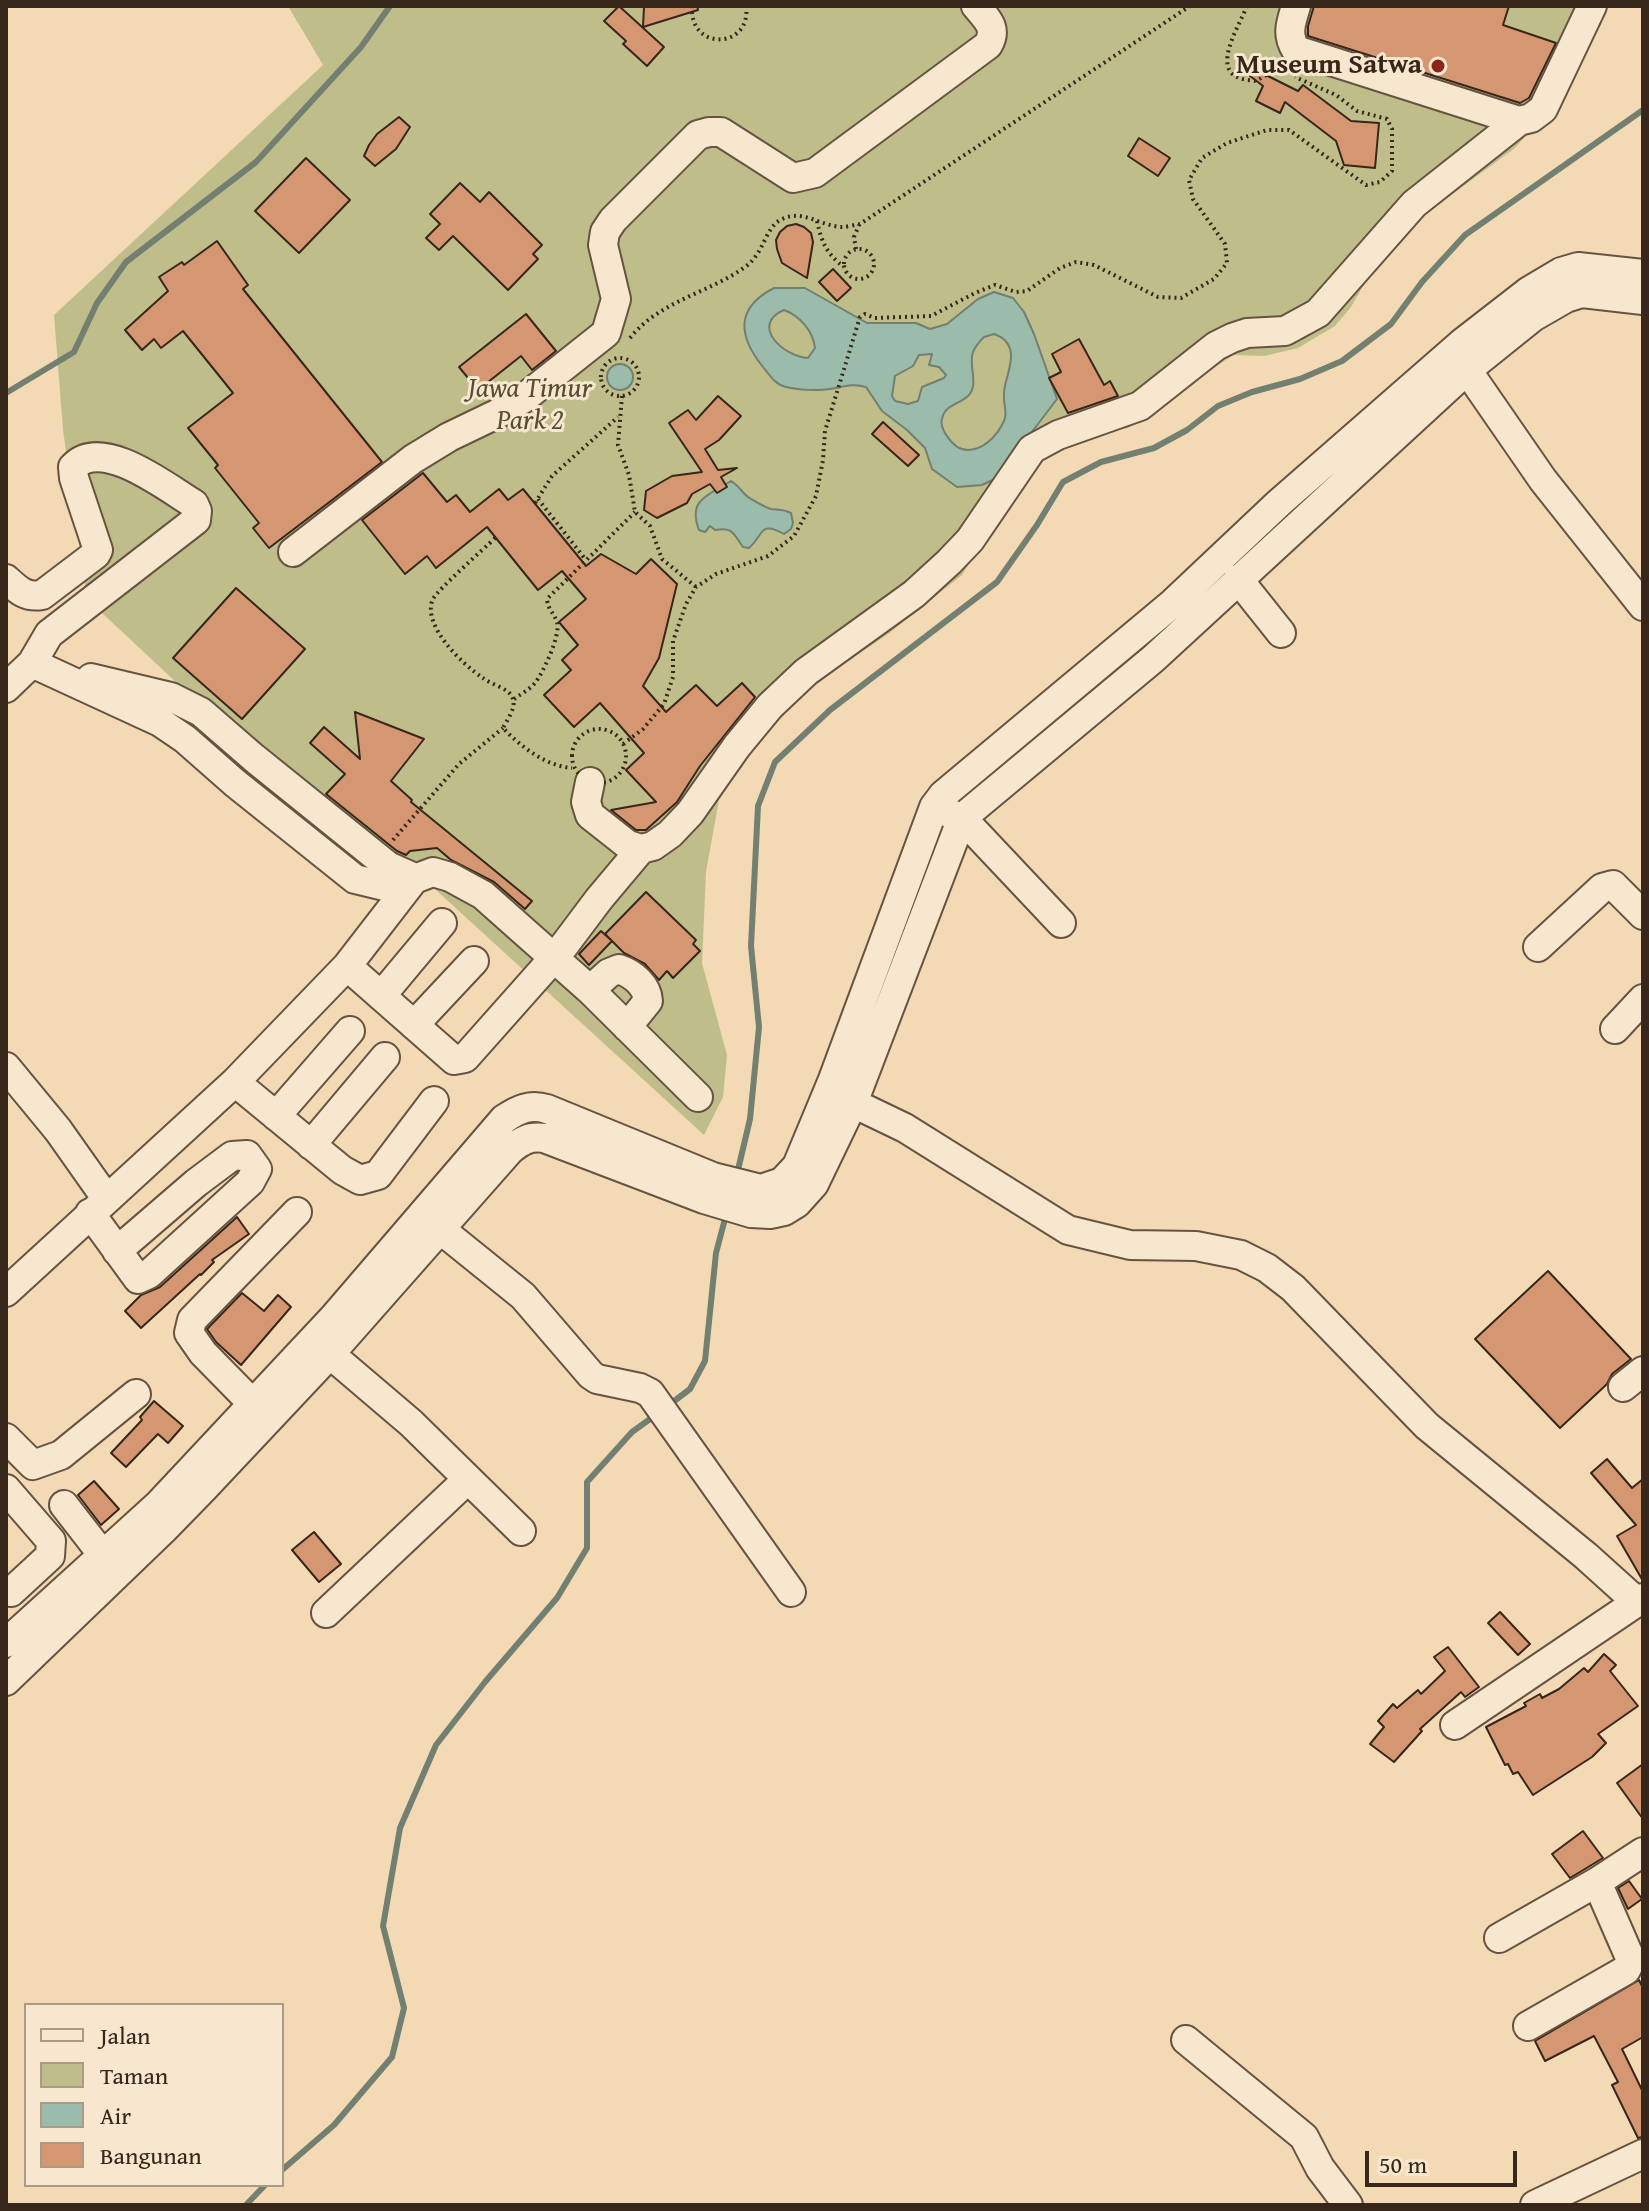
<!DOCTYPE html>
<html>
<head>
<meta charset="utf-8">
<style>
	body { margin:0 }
	#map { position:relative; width:1649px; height:2211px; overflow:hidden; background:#f3dab5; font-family:"Gentium Book Plus",serif }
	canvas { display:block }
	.frame { position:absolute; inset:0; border:8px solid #37261a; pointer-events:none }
	.legend { position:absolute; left:24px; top:2003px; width:260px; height:184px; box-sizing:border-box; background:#f7e7cf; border:2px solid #aa9a87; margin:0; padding:10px 14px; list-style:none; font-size:24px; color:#37261a }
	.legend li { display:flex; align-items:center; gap:16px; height:40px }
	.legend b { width:40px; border:2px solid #aa9a87 }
	.scale { position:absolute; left:1365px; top:2151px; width:152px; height:36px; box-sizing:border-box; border:4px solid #37261a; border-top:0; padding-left:10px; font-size:24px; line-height:28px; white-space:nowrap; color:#37261a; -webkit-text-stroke:6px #f7e7cf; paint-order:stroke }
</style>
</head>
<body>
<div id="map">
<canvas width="1649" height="2211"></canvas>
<div class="frame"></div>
<ul class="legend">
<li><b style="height:10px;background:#f7e7cf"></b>Jalan</li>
<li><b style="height:22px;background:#bfbe8a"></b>Taman</li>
<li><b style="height:22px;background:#9bbbab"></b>Air</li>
<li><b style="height:22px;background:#d49771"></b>Bangunan</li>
</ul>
<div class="scale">50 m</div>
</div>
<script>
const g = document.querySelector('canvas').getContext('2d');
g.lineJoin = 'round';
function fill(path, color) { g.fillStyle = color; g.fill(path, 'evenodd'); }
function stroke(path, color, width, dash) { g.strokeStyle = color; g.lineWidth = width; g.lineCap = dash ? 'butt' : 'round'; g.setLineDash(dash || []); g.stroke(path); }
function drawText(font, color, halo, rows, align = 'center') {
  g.font = font + ' "Gentium Book Plus",serif'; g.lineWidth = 6; g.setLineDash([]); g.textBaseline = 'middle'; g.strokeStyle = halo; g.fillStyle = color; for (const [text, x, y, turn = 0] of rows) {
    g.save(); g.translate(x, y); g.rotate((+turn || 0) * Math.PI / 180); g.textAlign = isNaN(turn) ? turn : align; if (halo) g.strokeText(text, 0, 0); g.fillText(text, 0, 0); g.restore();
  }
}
const green = new Path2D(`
	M288,6H1605L1540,120L1515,148L1409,226L1369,276L1351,307L1335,326L1298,348L1264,356L1233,355L1200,377L1166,404L1128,428L1080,438L1053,441L1008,500L962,575L888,634L783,705L723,777L706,872L702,963L727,1055L723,1097L704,1135L437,891L372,842L360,854L87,599L63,430L54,315L323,65Z`);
const water = new Path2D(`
	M774,288H805L867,323H916L930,329L947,324L978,299L994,292L1013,298L1024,312L1034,334L1057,399L997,478L982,485L957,487L932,469L925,448L907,430L882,411L866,387C851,383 844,387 830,389C818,391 798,390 786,387C775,384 770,376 763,367C738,336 735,308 774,288ZM784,310C800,316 813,331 815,348L808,358C784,357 749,325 784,310ZM994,334C1014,341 1013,356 1008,374C1006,381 1003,390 1004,398C1004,407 1008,414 1003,423C992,446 964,463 947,436C944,432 940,424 942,419C945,404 961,404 969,395C979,383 968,365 973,352C975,347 980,341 984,337ZM932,354L929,365L939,367L946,375L944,378L922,387L918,401L908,404L895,401L892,396L895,376L913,366L919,355Z
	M607 377a13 13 0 1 1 26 0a13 13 0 1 1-26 0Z
	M731,481C740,486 742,494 751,499C757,502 764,507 771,509C779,510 783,509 791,513L793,523L791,529L784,534C759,520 764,535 749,548L743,547C733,533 733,527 715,530L710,526L705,532L699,530C687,499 709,495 731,481Z`);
const stream = new Path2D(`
	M6,393L74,352L97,303L126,262L256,162L361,47L390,6
	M737,1174L750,1119L759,1027L751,946L758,806L775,762L830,710L997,582L1037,525L1063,482L1101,462L1154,448L1187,430L1218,406L1252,392L1300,379L1342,361L1391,324L1422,282L1465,235L1643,110
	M669,1405L690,1389L705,1361L716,1253L726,1215
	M282,2170L334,2125L392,2057L404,2008L383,1926L400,1828L436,1745L485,1682L557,1598L587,1548V1482L632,1432L657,1414
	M246,2205L265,2185`);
const building = new Path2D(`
	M619,6L664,47L647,66L623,44L626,41L604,21Z
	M644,6H697L698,10L643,27Z
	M1314,6H1509L1503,25L1556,43L1529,98L1520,103L1308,36V26Z
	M1254,69L1298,91L1303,85L1351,121L1379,123L1375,168L1344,165L1336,141L1285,102L1280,113L1256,101L1263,86L1250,76Z
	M399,117L410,127L396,149L375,166L364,156L369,145L377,134Z
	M1139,138L1170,158L1158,176L1128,156Z
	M306,158L350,200L299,253L255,211Z
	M460,183L480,202L489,192L542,245L533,254L538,259L508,290L453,236L439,250L426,238L440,224L430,214Z
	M796,224L804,227L811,233L813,242L807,278L782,263L777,249L776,240L780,232L787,226Z
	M217,241L248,285L243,289L382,462L269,548L253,528L259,523L215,468L218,465L188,428L233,393L183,331L161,348L154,339L142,350L125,330L168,291L159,277L182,262L184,265Z
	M833,269L851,288L837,301L819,282Z
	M526,314L556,351L532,370L521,356L478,390L459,367Z
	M1079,339L1104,385L1110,381L1118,396L1068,413L1049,378L1061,372L1052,354Z
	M718,396L741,416L719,440L705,449L718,470L737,468L721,477L727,487L717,493L710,484L692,494L687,503L657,518L644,510L646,491L672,476L702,472L669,423L688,410L696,420Z
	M883,422L919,455L908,466L872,434Z
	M423,473L447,502L456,495L470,512L499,489L508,500L523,489L586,566L601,554L636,574L651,559L677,584L659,658L643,686L666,712L696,685L717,706L742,683L755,697L700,766L677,802L646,830H636L611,810L656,802L626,770L644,753L600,703L574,727L544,695L571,670L562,660L578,645L559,622L586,599L562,571L538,590L487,527L436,568L427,556L405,574L362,520Z
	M236,588L305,649L242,719L173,658Z
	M355,712L424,739L391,781L412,800L411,802L532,901L525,909L494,882L451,860L437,848L410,851L406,855L397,851L326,794L345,774L310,743L324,727L360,759Z
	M646,892L696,940L693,944L700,951L673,978L667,971L659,980L645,964L624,953L605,934Z
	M601,931L612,941L589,965L579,954Z
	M237,1217L249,1234L212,1260L214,1262L201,1275L200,1274L141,1328L125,1311L141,1295L160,1287Z
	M1548,1271L1631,1359L1612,1374L1607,1384L1560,1428L1475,1339Z
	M242,1293L264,1311L278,1295L291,1307L241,1365L216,1342L207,1329Z
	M154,1401L183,1426L168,1443L158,1434L126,1467L111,1453L142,1420L140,1417Z
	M1607,1459L1632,1488L1643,1479V1581L1617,1536L1636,1525L1591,1473Z
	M94,1481L119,1509L101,1525L78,1495Z
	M314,1532L341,1564L319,1582L292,1550Z
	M1500,1612L1530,1644L1518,1655L1488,1623Z
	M1448,1647L1479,1687L1465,1697L1461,1692L1420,1729L1422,1731L1394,1762L1370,1744L1384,1727L1378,1721L1393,1704L1397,1708L1418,1690L1421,1694L1445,1671L1434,1657Z
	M1604,1654L1616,1665L1610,1671L1638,1706L1598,1734L1606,1743L1592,1757L1533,1795L1518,1772L1513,1774L1508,1764L1505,1765L1486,1727L1526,1706L1524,1703L1540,1694L1542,1698L1559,1689L1584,1668L1588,1672Z
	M1643,1764V1819L1617,1783Z
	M1583,1831L1603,1858L1570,1878L1552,1854Z
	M1629,1881L1642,1899L1628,1909L1618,1888Z
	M1639,1980L1643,1988V2037L1622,2049L1643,2092V2137L1638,2138L1612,2085L1618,2082L1594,2036L1545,2061L1535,2041Z`);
const path = new Path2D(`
	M692,6C689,52 752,49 746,6
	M1247,6C1240,24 1213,66 1237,77C1242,80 1251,80 1256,81L1270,73H1287
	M817,221C822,243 826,253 844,267
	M856,249L854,237L859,225
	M844 264a15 15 0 1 1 30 0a15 15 0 1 1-30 0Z
	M630,338C659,301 709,293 745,267C765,253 764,228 782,219C803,209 820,226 842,227C847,227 854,225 860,224L1190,6
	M601 377a19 19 0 1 1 38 0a19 19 0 1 1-38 0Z
	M622,396L618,445L629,475L635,512L650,526L662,559L696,587
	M538,499L586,560
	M535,503L552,476L618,417
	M495,538C484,549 438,589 433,599C421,625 463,665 483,678C491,685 510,688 513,699C516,708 507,720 503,728C521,747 546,766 572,768
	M514,699C521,694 529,690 535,683C543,673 561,635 557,622C554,613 548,610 547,599L635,512
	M572 756a27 27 0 1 1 54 0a27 27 0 1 1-54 0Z
	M623,744L643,729L664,704L673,677V641L686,604L696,587L716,574L768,556L794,536L816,496L823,460L825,431L860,317L865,314L875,318L931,316L975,293L995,285L1016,292L1027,291L1060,268L1076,262L1094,265L1158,297L1181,298L1214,279L1227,263L1225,244L1193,199L1189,180L1202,158L1227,143L1267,130H1289L1366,185L1380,182L1392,171V129L1387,119L1357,111L1336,95L1295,77
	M393,840L459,764L503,728`);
const minor = new Path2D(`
	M1296,6C1291,23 1286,34 1296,50L1519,121L1531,118L1543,109L1592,6
	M1467,370L1543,480L1643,606
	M293,552L413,459L449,437L503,411L524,398L606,333L616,299L603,245L605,232L613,220L698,135L709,132H721L793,178L815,173L988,45C998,28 987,19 976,6
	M6,579C18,590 26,598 42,595L96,554L98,550L74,478L73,467C102,436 166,487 194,504L197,511L196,520L49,634L32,663L6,688
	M1238,579L1281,633
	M32,663L160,722L185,739L235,783L355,879L384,886L401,884L433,872L450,877L483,895L590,990L698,1097
	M91,678L171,697L201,712L254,758L388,866L415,878
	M590,782L586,802L590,815L628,845L641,849L653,846L670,834L690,813L737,746L770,706L806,672L914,594L949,562L970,540L1032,449L1058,435L1140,406L1216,346L1232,338L1247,333L1285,331L1318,313L1414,204L1519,121
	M946,812L962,818L1061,923
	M1538,947L1602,888L1613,885L1643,915
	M347,966L454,1060L465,1058L560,951L599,899L641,849
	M590,990L609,973L619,969C633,974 647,985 648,1001L627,1027
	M381,996L442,923
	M414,1025L474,961
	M1615,1029L1643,999
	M6,1067L58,1130L106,1198
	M235,1082L342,1170L360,1180L378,1175L434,1101
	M853,1103L905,1128L1068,1230L1130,1245L1196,1246L1241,1255L1267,1268L1293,1288L1427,1426L1586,1556L1637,1602
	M276,1116L350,1031
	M311,1145L385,1057
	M90,1213L138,1279L149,1274L250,1182L257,1169L247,1155L232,1156L196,1183L117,1251
	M440,1229L523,1296L591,1375L597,1379L640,1388L650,1393L791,1592
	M6,1292L235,1082L347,966L415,878
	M330,1354L411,1423L521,1531
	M1623,1387L1643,1371
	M253,1404L203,1353L189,1333L192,1320L297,1212
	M6,1438L33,1465L61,1455L136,1394
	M6,1489L51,1541L50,1556L11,1592
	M64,1505L102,1554
	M326,1613L468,1479
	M6,1643L159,1504L334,1317L504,1119C519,1109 530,1104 547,1109L713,1177L761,1189L782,1182L797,1166L832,1082L934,807L943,795L1173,603L1280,502L1462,343L1529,291L1561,272L1578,267L1643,274
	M6,1681L163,1530L203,1489L330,1354L510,1150C521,1141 529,1136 544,1138L704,1199L751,1213L770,1214L784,1211L797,1203L814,1184L853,1103L962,818L1153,659L1467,370L1533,317L1566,298L1582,293L1643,300
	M1455,1725L1643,1598
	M1499,1938L1597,1882L1643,1852
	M1528,2026L1626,1970L1631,1960L1597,1882
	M1186,2040L1304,2137L1320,2168L1348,2205
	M1535,2205L1643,2154`);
const markers = [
	[1438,66,8,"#8f2418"]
];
const poiNames = [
	["Museum Satwa",1422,66]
];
const parkNames = [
	["Jawa Timur",530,390],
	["Park 2",530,422]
];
fill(green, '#bfbe8a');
fill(water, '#9bbbab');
stroke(water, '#737f71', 2);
stroke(stream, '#737f71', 6);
fill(building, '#d49771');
stroke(building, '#37261a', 2);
stroke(minor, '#665341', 32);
stroke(path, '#37261a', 4, [2, 4]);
stroke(minor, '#f7e7cf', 28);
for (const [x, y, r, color] of markers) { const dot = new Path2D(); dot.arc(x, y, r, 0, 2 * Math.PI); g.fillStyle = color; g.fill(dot); stroke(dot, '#f7e7cf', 3); }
drawText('bold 28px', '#37261a', '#f7e7cf', poiNames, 'right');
drawText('italic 28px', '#594c36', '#f7e7cf', parkNames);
</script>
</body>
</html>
